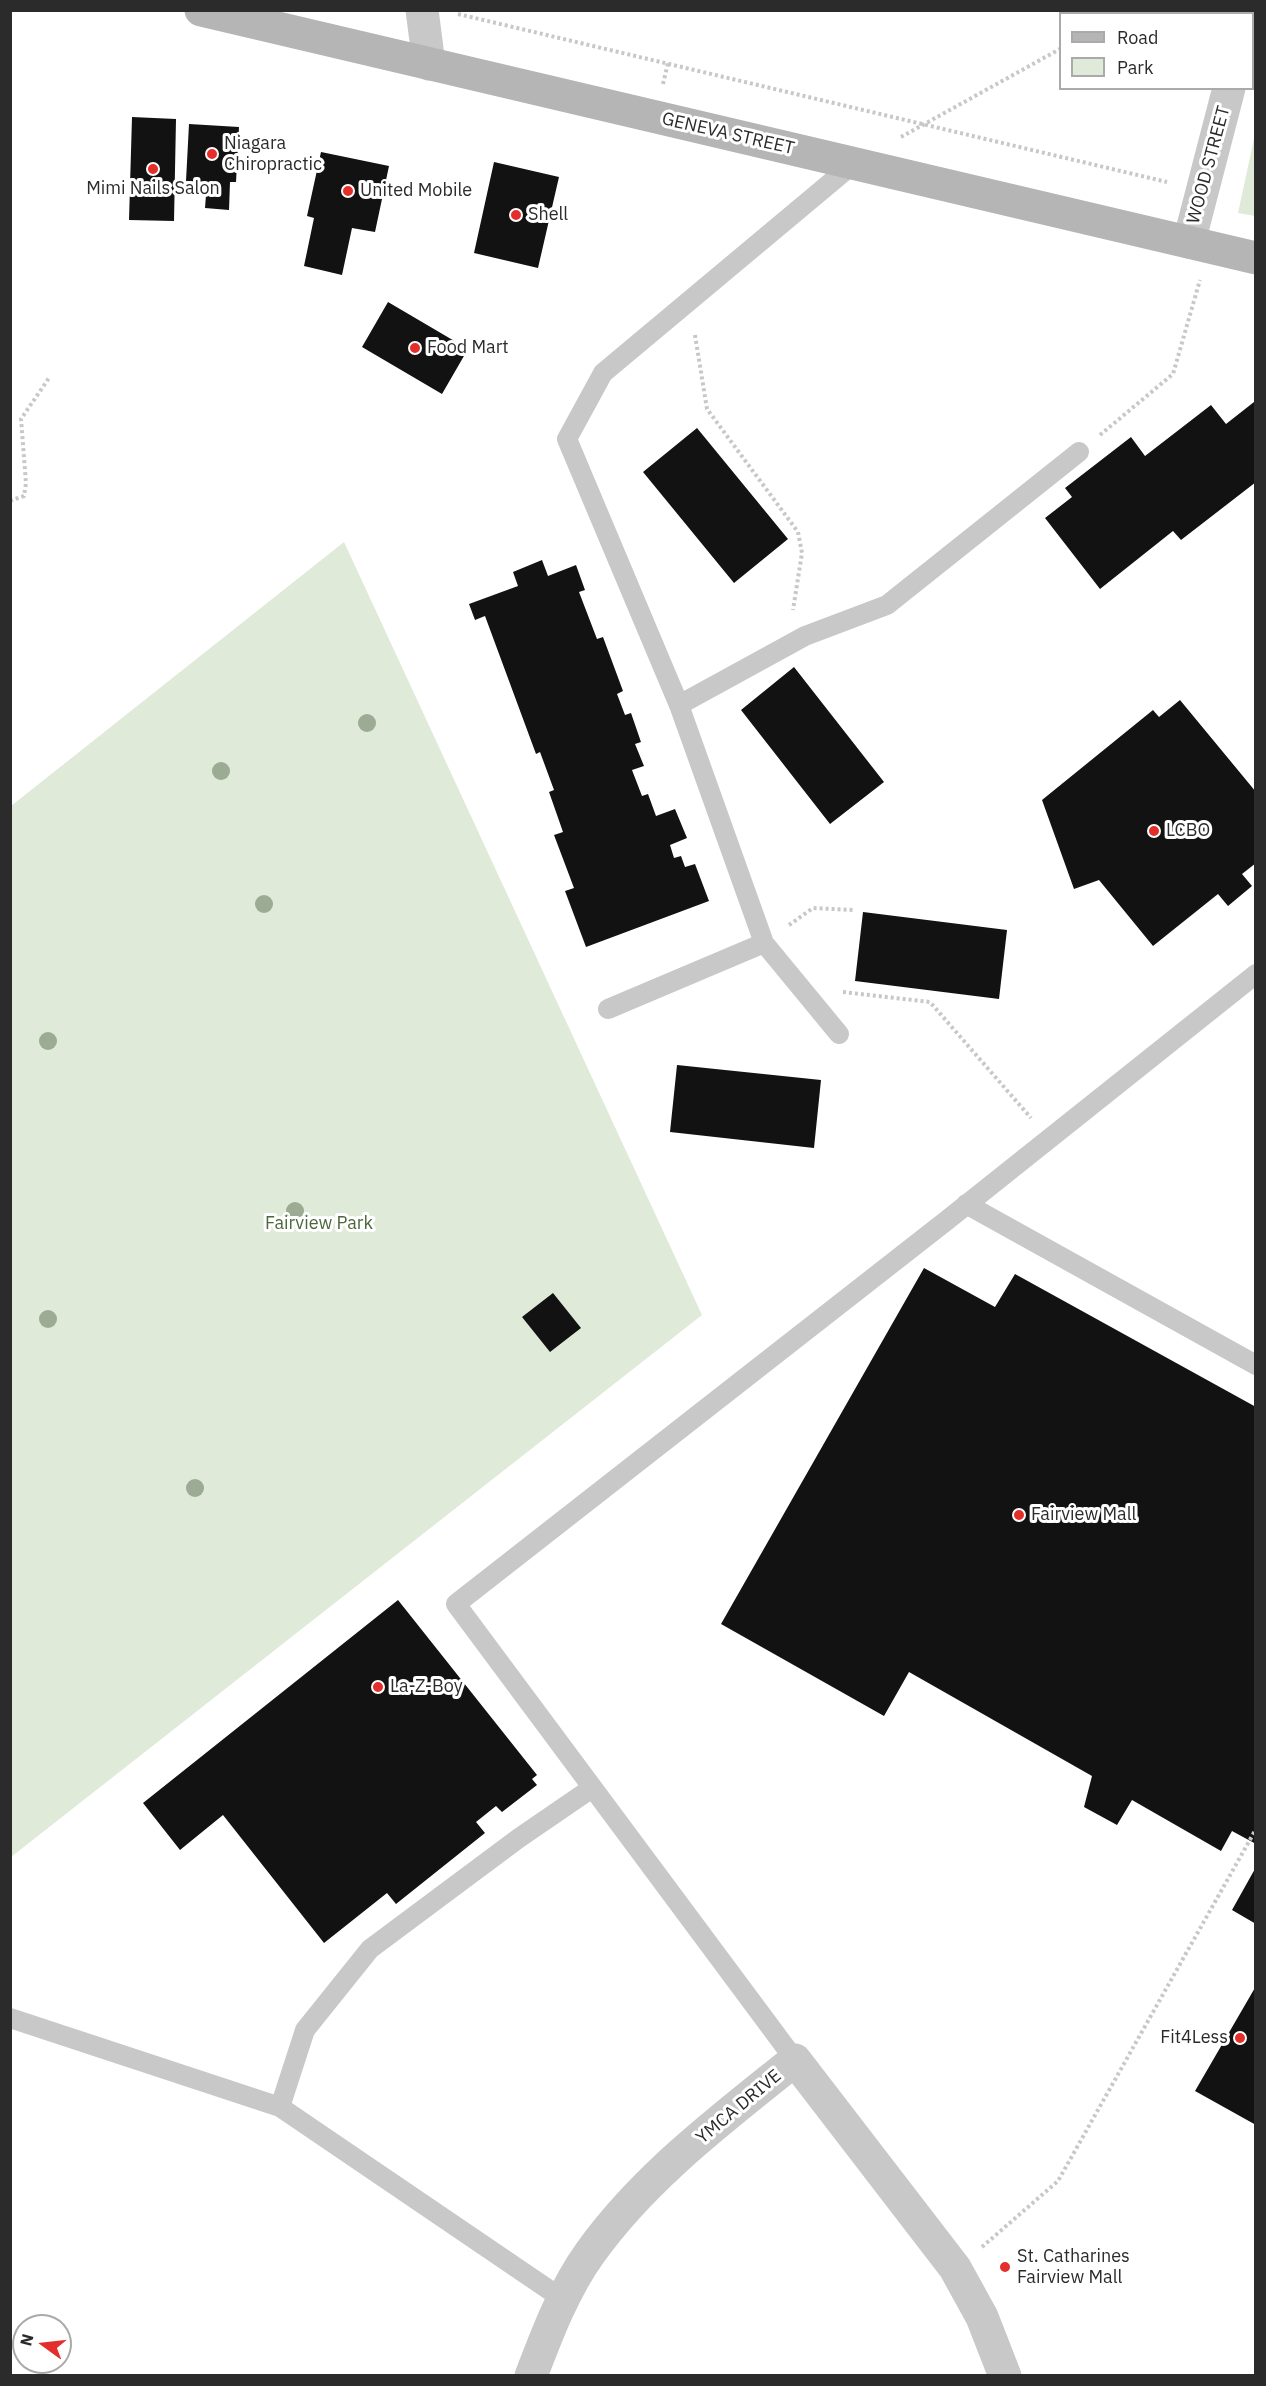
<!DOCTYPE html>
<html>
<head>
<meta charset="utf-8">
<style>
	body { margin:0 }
	#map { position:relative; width:1266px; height:2386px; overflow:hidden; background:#fff; font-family:"IBM Plex Sans",sans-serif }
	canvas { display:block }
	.frame { position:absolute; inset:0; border:12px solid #2b2b2b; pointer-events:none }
	.legend { position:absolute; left:1059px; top:12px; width:195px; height:78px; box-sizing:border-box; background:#fff; border:2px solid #aaa; margin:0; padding:8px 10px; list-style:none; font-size:18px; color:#2b2b2b }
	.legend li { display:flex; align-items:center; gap:12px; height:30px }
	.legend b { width:30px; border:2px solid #aaa }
	.north { position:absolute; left:12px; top:2314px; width:60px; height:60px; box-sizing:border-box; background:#fff; border:2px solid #aaa; border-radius:50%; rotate:285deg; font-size:16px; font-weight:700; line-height:24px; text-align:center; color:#2b2b2b }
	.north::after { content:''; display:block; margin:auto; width:21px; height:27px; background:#e42e2c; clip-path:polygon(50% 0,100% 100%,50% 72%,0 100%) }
</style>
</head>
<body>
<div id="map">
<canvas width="1266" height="2386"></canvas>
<div class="frame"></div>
<ul class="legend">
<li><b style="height:8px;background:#b5b5b5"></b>Road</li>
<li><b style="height:16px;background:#e0ead8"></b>Park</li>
</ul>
<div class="north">N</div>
</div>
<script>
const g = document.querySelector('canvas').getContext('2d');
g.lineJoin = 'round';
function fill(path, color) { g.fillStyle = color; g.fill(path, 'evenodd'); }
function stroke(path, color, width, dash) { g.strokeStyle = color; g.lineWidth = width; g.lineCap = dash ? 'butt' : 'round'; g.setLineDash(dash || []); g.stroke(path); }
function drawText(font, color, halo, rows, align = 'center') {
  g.font = font + ' "IBM Plex Sans",sans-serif'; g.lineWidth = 6; g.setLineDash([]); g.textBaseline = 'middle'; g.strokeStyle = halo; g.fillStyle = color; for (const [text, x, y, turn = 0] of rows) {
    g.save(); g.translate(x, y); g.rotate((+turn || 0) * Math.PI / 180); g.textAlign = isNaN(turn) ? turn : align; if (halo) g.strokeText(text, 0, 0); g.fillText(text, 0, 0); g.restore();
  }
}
const green = new Path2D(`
	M1255,134V216L1238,213Z
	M344,542L702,1315L11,1857V806Z`);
const building = new Path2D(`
	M132,117L176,119L174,221L129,220Z
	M189,124L239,127L236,182H230L229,210L205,208L207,182L186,181Z
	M321,152L389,166L375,232L352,228L342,275L304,266L314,218L307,216Z
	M494,162L559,177L538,268L474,253Z
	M388,302L468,349L442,394L362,347Z
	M1254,402L1256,482L1181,540L1173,531L1100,589L1045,518L1072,497L1065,488L1131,437L1145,456L1211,405L1226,424Z
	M697,428L788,539L734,583L643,472Z
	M542,560L548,576L576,565L585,590L579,592L597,639L603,637L623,691L617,694L625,715L631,713L641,742L635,744L644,766L632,770L642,796L648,794L656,816L675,809L687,838L670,845L674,858L681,856L685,867L695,864L709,901L586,947L565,891L574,888L554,835L563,832L549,792L554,790L540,752L536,754L485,616L475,620L469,604L518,586L513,572Z
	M794,667L884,782L830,824L741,710Z
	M1180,700L1256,792V863L1242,874L1252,886L1228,906L1218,894L1153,946L1099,880L1074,889L1042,800L1153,710L1159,717Z
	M863,912L1007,930L999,999L855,981Z
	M677,1065L821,1080L814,1148L670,1132Z
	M924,1268L995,1307L1015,1274L1256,1407V1844L1232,1831L1221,1851L1132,1800L1117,1825L1084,1807L1092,1776L909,1672L884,1716L721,1624Z
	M553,1293L581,1328L550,1352L522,1317Z
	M398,1600L537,1775L532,1779L537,1785L502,1812L496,1806L476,1822L485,1833L396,1904L387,1893L324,1943L223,1815L180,1850L143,1803Z
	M1256,1867V1924L1232,1910Z
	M1256,1986V2125L1195,2091Z`);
const path = new Path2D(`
	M458,14L1167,182
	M1124,14L1129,10
	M1172,14L1173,10
	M663,84L668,63
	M901,137L1060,49
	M695,335L707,409L798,532L802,553L793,610
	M1100,435L1173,374L1200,280
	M10,501L24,496L26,483L21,419L49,378
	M789,925L813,908L853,910
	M843,992L930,1002L1031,1118
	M982,2247L1058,2181L1256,1829`);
const lane = new Path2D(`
	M679,705L805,636L887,605L1079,452
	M764,943L839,1034
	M608,1009L764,943L679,705L567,439L603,373L853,164
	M966,1204L1256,1365
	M10,2018L280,2107L564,2300
	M795,2060L456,1604L946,1221L1256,974
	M280,2107L305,2030L370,1949L519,1838L592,1788`);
const street = new Path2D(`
	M422,10L429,64
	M1247,14L1248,10
	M1189,242L1229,88
	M531,2376C547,2334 564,2289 590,2253C645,2176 722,2119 795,2060L955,2268L982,2317L1005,2376`);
const secondary = new Path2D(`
	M201,10L1256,258`);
const trees = [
	[367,723],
	[221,771],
	[264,904],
	[48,1041],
	[295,1211],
	[48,1319],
	[195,1488]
];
const markers = [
	[212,154,6,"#e42e2c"],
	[153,169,6,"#e42e2c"],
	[348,191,6,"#e42e2c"],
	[516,215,6,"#e42e2c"],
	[415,348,6,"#e42e2c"],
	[1154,831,6,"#e42e2c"],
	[1019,1515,6,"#e42e2c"],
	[378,1687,6,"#e42e2c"],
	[1240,2038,6,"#e42e2c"],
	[1005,2267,6,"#e42e2c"]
];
const streetNames = [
	["GENEVA STREET",728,134,13],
	["WOOD STREET",1209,165,-75],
	["YMCA DRIVE",739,2107,-40]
];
const poiNames = [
	["Niagara",224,144],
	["Chiropractic",224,165],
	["Mimi Nails Salon",153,189,"center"],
	["United Mobile",360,191],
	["Shell",528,215],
	["Food Mart",427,348],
	["LCBO",1166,831],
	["Fairview Mall",1031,1515],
	["La-Z-Boy",390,1687],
	["Fit4Less",1228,2038,"right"],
	["St. Catharines",1017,2257],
	["Fairview Mall",1017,2278]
];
const parkNames = [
	["Fairview Park",319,1224]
];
fill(green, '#e0ead8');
fill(building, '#121212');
stroke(path, '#c8c8c8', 4, [3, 3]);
stroke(lane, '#c8c8c8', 20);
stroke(street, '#c8c8c8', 33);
stroke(secondary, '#b5b5b5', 33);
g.fillStyle = '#9cab93';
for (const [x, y] of trees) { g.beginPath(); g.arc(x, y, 9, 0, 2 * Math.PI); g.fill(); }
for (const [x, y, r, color] of markers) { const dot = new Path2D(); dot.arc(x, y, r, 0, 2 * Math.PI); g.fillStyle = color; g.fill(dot); stroke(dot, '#fff', 2); }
drawText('18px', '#2b2b2b', '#fff', streetNames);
drawText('18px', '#2b2b2b', '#fff', poiNames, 'left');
drawText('18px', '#4b663a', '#fff', parkNames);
</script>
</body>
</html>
